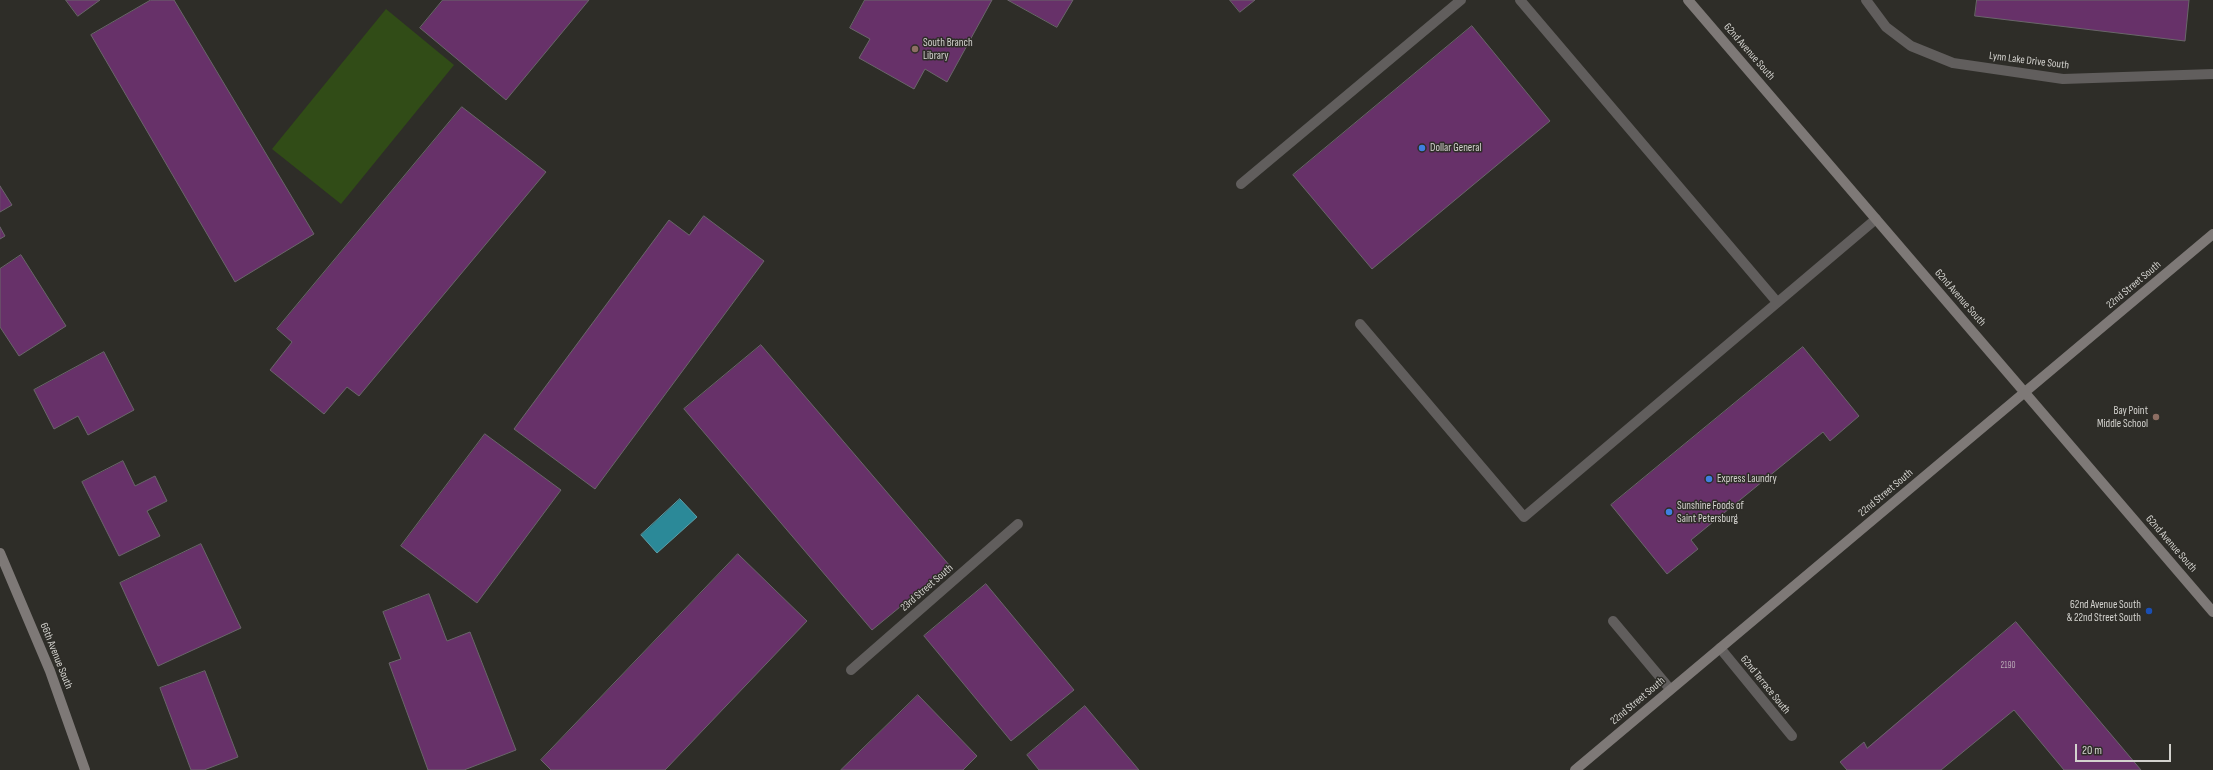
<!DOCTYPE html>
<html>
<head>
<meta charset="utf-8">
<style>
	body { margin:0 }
	#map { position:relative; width:2213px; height:770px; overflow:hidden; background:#2e2d28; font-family:"Sofia Sans Condensed",sans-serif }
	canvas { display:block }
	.scale { position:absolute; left:2075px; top:744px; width:96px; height:18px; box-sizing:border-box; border:2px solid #d3d2ce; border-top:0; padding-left:5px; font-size:12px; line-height:14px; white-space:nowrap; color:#d3d2ce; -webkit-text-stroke:3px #2e2d28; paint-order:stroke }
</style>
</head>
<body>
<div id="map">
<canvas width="2213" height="770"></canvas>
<div class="scale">20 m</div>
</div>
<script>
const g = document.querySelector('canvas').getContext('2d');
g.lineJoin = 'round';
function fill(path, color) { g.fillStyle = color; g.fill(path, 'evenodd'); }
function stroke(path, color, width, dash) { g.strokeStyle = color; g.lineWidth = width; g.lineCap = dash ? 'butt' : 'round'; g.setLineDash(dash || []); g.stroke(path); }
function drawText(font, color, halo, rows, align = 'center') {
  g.font = font + ' "Sofia Sans Condensed",sans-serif'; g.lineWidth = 3; g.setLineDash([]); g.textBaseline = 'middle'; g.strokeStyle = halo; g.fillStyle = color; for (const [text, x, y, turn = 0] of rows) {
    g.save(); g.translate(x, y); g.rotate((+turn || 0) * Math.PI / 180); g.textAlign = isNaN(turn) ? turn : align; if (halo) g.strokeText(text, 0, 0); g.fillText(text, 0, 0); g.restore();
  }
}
const green = new Path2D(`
	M386,9L454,65L341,204L272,149Z`);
const water = new Path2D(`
	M680,499L697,517L657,553L641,535Z`);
const building = new Path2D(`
	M66,0H100L78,16Z
	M151,0H174L314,234L235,282L91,35Z
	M443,0H589L506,100L420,28Z
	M865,0H992L947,82L925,69L914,89L859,58L870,39L850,28Z
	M1008,0H1073L1057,27Z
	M1230,0H1255L1240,12Z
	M1977,0H2189L2185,41L1975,16Z
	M1472,26L1550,121L1372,269L1293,175Z
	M462,107L546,172L359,396L347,387L324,414L270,370L292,342L277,329Z
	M0,186L12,205L0,212Z
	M704,216L764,261L595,489L514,429L669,220L689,235Z
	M0,227L5,236L0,239Z
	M21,255L66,326L19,356L0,327V269Z
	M761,345L950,566L872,630L684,409Z
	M1803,347L1859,416L1830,441L1823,432L1691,540L1698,549L1667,574L1611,505Z
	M104,352L134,410L88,435L78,416L54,429L34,390Z
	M485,434L561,490L477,603L401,546Z
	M123,461L135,486L155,476L167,501L147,511L160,536L119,556L82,482Z
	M201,544L241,628L158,666L120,583Z
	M738,554L807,621L665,770H551L541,760Z
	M986,584L1074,690L1011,741L924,636Z
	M429,594L447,641L470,632L516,750L464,770H428L389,663L401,659L383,612Z
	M2016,622L2141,770H2064L2014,710L1941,770H1847L1840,762L1864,742L1867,748Z
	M205,671L238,757L204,770H191L160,688Z
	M918,695L977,756L963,770H841Z
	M1085,706L1139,770H1039L1027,755Z`);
const lane = new Path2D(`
	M1520,0L1777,302
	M1241,184L1461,0
	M1360,324L1524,517L1876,219
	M1613,621L1670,689
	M1720,648L1792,736
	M851,670L1018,524`);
const street = new Path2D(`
	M1866,0L1886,27L1911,46L1953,63L2063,79L2213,74`);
const secondary = new Path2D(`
	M1688,0L2213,612
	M0,553L50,671L85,770
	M1575,770L2213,234`);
const markers = [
	[915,49,4,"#8d6e63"],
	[1422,148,4,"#3f7fe0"],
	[2156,417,4,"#8d6e63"],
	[1709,479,4,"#3f7fe0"],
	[1669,512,4,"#3f7fe0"],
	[2149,611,4,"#1a4fb4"]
];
const numberNames = [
	["2190",2008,666]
];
const poiNames = [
	["South Branch",923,43],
	["Library",923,56],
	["Dollar General",1430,148],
	["Bay Point",2148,411,"right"],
	["Middle School",2148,424,"right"],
	["Express Laundry",1717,479],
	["Sunshine Foods of",1677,506],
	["Saint Petersburg",1677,519],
	["62nd Avenue South",2141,605,"right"],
	["& 22nd Street South",2141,618,"right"]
];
const streetNames = [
	["62nd Avenue South",1749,52,49],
	["Lynn Lake Drive South",2029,61,7],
	["22nd Street South",2134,285,-40],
	["62nd Avenue South",1960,298,49],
	["22nd Street South",1886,493,-40],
	["62nd Avenue South",2171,544,49],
	["23rd Street South",927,588,-41],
	["66th Avenue South",56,656,68],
	["62nd Terrace South",1765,685,51],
	["22nd Street South",1638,701,-40]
];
fill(green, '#314c17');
fill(water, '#2b8998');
stroke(water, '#5d9fa8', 1);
fill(building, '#673169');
stroke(building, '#6a666a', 1);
stroke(lane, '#615e5d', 10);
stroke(street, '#615e5d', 10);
stroke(secondary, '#7e7977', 10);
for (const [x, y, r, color] of markers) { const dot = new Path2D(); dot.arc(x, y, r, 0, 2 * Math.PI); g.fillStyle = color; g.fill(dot); stroke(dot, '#2e2d28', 1.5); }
drawText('9px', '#b8aab5', null, numberNames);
drawText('11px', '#d3d2ce', '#2e2d28', poiNames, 'left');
drawText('11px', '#d3d2ce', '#2e2d28', streetNames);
</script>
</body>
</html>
